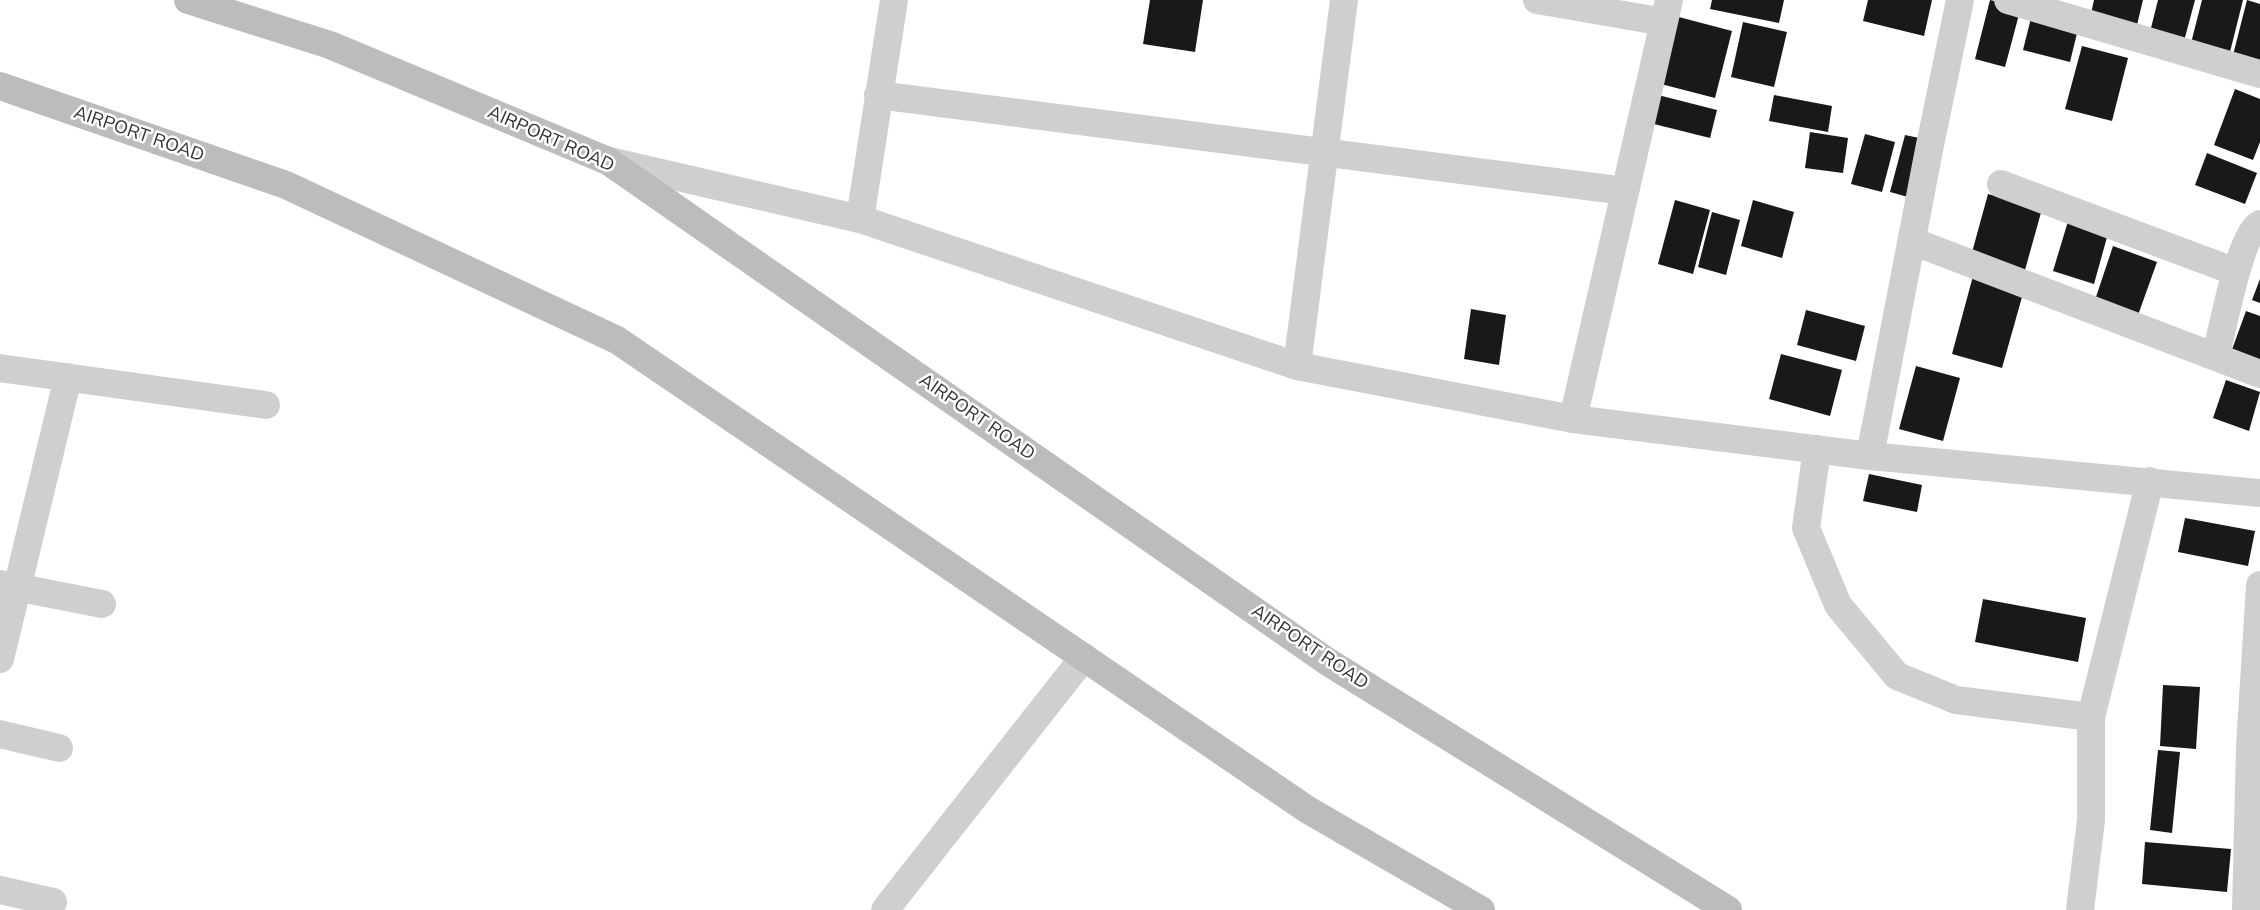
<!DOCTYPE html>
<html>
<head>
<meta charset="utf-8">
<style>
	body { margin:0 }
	canvas { display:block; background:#fff }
</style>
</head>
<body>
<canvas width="2260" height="910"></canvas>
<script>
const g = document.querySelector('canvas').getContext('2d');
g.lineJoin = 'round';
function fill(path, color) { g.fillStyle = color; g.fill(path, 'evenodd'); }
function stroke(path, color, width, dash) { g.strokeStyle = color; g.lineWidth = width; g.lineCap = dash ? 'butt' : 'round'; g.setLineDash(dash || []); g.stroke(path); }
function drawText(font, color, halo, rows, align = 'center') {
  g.font = font + ' Mulish,sans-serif'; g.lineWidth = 5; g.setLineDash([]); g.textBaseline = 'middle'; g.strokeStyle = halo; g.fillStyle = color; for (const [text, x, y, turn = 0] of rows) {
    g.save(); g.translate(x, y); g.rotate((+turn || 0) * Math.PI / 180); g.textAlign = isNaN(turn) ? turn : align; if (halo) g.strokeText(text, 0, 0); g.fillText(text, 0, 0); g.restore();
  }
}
const building = new Path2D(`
	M1150,0H1203L1195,52L1143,44Z
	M1712,0H1784L1779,23L1710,9Z
	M1868,0H1932L1924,36L1863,21Z
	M1990,0L2021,7L2005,67L1975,59Z
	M2094,0H2143L2136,29L2090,18Z
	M2158,0H2195L2183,45L2149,36Z
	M2202,0H2243L2229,56L2190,47Z
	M2247,0L2260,4V66L2232,59Z
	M2033,10L2080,21L2070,62L2023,50Z
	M1675,16L1732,31L1715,98L1657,83Z
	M1743,22L1787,32L1774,87L1731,77Z
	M2082,46L2128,58L2112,121L2065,109Z
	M2235,89L2260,99V142L2253,160L2214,145Z
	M1658,95L1717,110L1710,138L1650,123Z
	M1774,95L1832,106L1828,132L1769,121Z
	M1810,132L1848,138L1843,173L1805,168Z
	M1865,134L1895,142L1882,192L1851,184Z
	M1905,135L1924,139L1908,197L1890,192Z
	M2207,153L2257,173L2245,204L2195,185Z
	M1988,194L2042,209L2025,270L1971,256Z
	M1675,200L1710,210L1693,274L1658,264Z
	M1753,200L1794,212L1782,258L1741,246Z
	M1712,212L1740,220L1726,275L1698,267Z
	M2069,218L2109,230L2094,284L2053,271Z
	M2113,246L2157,262L2137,318L2094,303Z
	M1973,276L2024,290L2002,368L1952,354Z
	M2260,279V303L2252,300Z
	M1471,309L1506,315L1499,365L1464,359Z
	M1806,310L1865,326L1856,361L1797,345Z
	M2246,311L2260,316V366L2230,355Z
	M1781,354L1842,370L1830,416L1769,399Z
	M1916,366L1960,378L1943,441L1899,429Z
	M2226,380L2260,392L2249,431L2213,418Z
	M1869,474L1922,485L1917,512L1863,501Z
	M2185,518L2255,531L2248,566L2178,552Z
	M1983,599L2086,618L2078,662L1975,642Z
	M2163,685L2200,687L2196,749L2160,746Z
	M2158,750L2180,752L2172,833L2150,830Z
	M2145,842L2231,849L2227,892L2142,884Z`);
const minor = new Path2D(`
	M1537,0L1664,22
	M2008,0L2260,74
	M878,95L1625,191
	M2001,184L2236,272
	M860,219L894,0
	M1912,241L2260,374
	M2216,355C2222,331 2240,234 2260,224
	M1297,366L1344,0
	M0,368L266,405
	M1573,419L1669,0
	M1817,449L1806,528L1838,605L1897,676L1956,700L2091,717
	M1870,456L1929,150L1960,0
	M0,584L102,604
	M0,659L68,377
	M0,734L59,748
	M0,890L53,902
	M885,910L1084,657
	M2080,910L2091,820V717L2150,481
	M2246,910L2250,746L2260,585`);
const tertiary = new Path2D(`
	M609,161L860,219L1297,366L1573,419L1870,456L2260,493`);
const secondary = new Path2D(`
	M188,0L330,45L608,161L1328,662L1728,910
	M0,86L286,185L617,340L1308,810L1481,910`);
const streetNames = [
	["AIRPORT ROAD",139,134,19],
	["AIRPORT ROAD",551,139,24],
	["AIRPORT ROAD",977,417,35],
	["AIRPORT ROAD",1310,647,34]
];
fill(building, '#191919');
stroke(minor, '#cfcfcf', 28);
stroke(tertiary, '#cfcfcf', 28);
stroke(secondary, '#bcbcbc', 28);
drawText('18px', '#323232', '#fff', streetNames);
</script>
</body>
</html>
